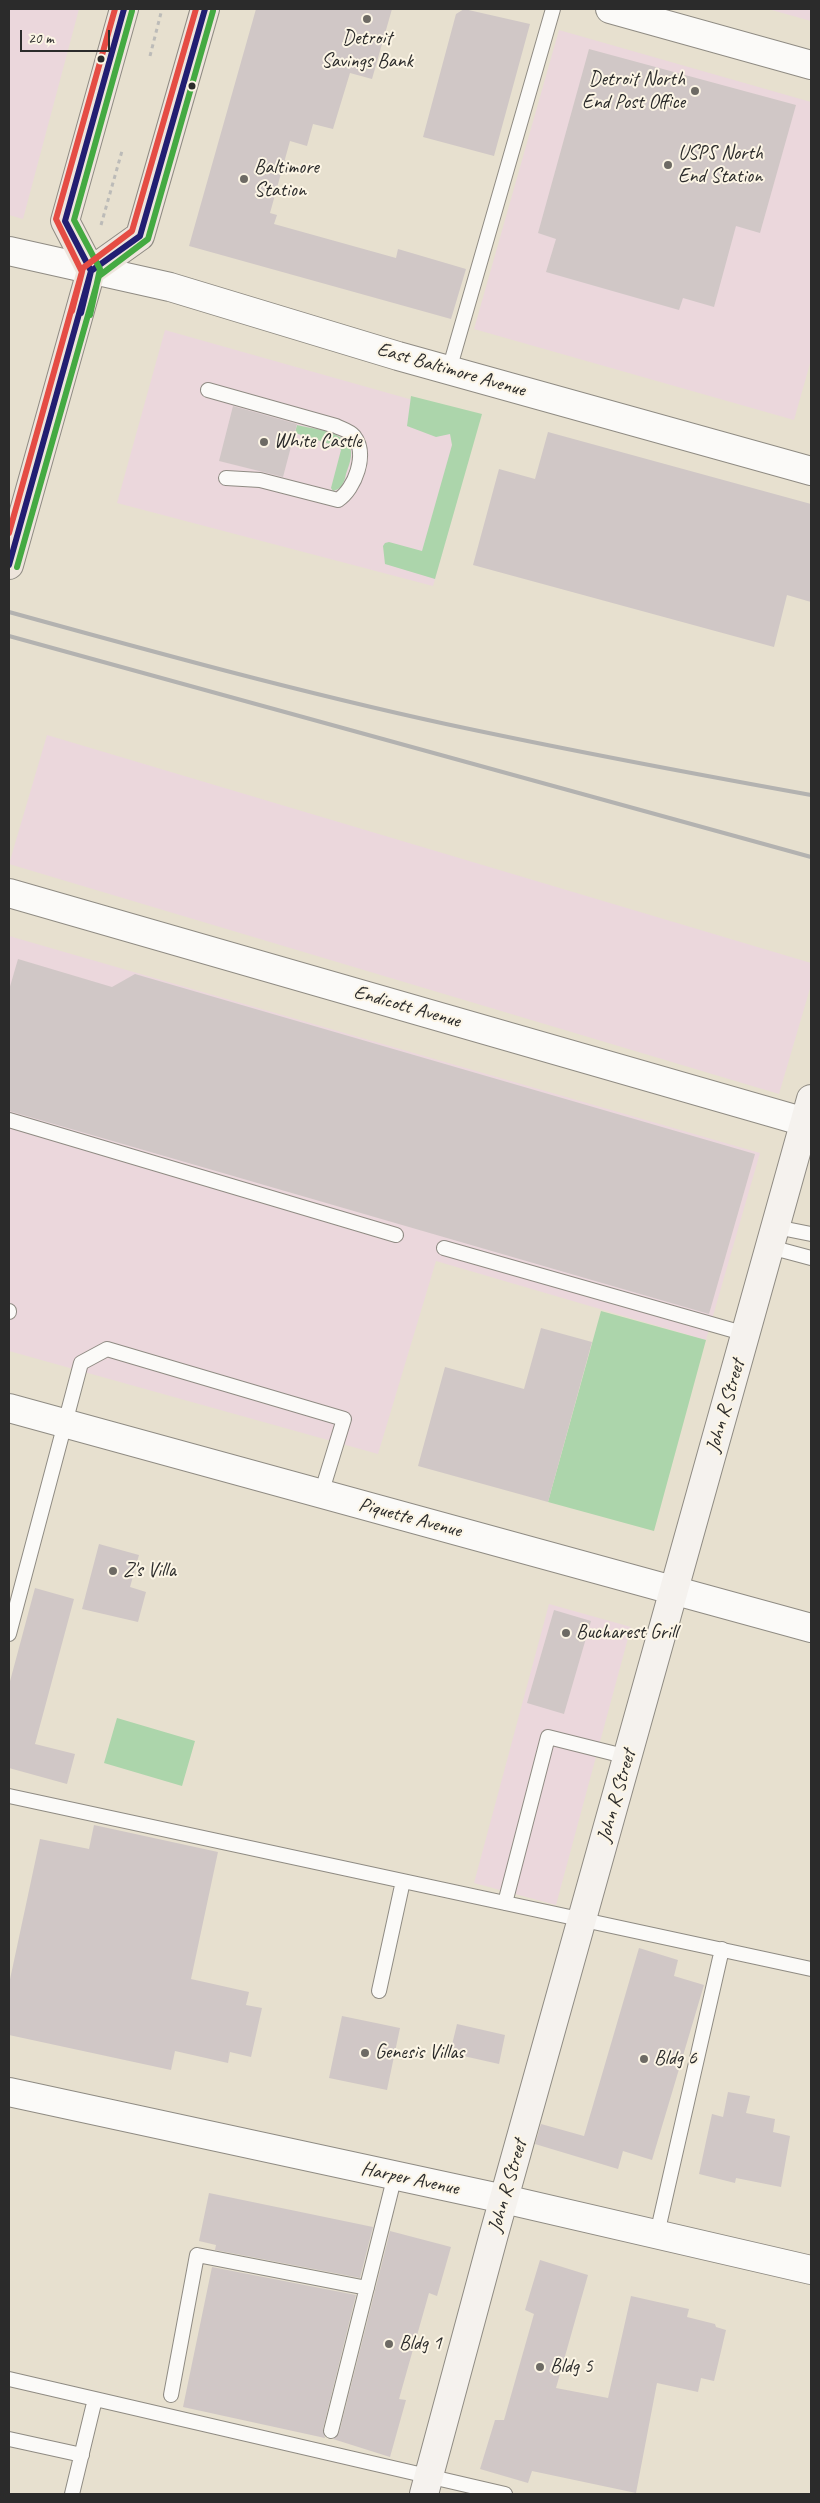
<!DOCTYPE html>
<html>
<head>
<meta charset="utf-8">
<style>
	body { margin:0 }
	#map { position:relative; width:820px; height:2503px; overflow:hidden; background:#e7e0cf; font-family:Caveat,sans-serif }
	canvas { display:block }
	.frame { position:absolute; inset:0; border:10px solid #2b2b2b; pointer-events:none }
	.scale { position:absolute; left:20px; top:30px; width:90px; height:22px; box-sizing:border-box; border:2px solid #2b2b2b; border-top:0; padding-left:6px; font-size:15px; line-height:18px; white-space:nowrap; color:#2b2b2b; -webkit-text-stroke:4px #fcf5e5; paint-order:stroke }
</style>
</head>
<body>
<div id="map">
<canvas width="820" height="2503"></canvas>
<div class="frame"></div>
<div class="scale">20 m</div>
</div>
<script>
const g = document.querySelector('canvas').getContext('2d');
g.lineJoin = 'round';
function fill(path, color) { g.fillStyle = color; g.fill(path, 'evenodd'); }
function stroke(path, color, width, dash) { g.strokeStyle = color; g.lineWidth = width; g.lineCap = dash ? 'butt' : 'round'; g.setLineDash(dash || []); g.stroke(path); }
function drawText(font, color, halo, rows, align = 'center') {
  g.font = font + ' Caveat,sans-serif'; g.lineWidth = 4; g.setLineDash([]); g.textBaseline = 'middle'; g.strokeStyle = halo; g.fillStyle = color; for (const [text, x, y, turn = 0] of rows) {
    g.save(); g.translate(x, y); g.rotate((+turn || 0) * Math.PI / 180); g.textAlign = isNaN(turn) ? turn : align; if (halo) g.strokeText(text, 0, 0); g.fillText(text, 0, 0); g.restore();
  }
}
const built = new Path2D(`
	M9,9H79L23,219L9,215Z
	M768,9H811V21Z
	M559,30L811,102V360L794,420L474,329Z
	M165,330L480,419L433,586L117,503Z
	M47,735L811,963V985L779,1094L9,864Z
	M9,936L760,1153L706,1340L436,1261L378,1454L9,1351Z
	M549,1604L631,1627L556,1905L474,1883Z`);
const green = new Path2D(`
	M411,396L482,414L435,579L385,564L383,546L385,543L389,542L422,551L452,445L450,434L436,437L407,426Z
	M297,425C313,429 347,431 351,451C352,458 348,468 346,474C344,483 342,489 333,491L331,488L341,450L339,447L295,433Z
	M601,1311L706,1340L654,1531L548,1502Z
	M117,1718L195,1741L182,1786L104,1763Z`);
const building = new Path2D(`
	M256,9H392L372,79L350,73L333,129L313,124L307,146L290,141L270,213L277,215L274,224L396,258L398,249L466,269L451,319L189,246Z
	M464,9L530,24L494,156L423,137L456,14Z
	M589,49L796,105L760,233L736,226L714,307L683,298L679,310L546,272L556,239L538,233Z
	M233,406L297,424L283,477L219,461Z
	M548,432L811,504V602L787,595L774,647L473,565L499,469L535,479Z
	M18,959L112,987L135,974L755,1154L709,1314L9,1111V990Z
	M541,1328L592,1342L548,1502L418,1466L445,1367L524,1389Z
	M99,1544L139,1555L130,1587L146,1592L138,1622L82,1609Z
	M35,1588L74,1599L35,1744L75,1754L67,1784L9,1768V1685Z
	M554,1610L591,1621L564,1714L527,1703Z
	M94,1825L218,1852L191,1979L249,1992L246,2005L262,2008L251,2057L230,2052L228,2063L175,2051L171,2070L9,2035V1984L40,1839L89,1849Z
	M639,1948L678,1960L674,1976L704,1985L652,2160L623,2151L618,2169L535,2144L541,2124L584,2136Z
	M342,2016L400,2028L387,2090L329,2078Z
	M457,2024L505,2035L499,2064L450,2053Z
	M728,2092L750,2096L746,2113L775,2119L773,2132L790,2136L781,2187L736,2178L735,2183L699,2174L712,2114L723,2117Z
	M209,2193L373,2227L360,2278L215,2250L216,2245L199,2241Z
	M390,2231L451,2247L437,2296L429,2293L399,2399L406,2400L390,2457L333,2439L339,2433Z
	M540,2260L588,2275L556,2388L608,2398L631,2296L689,2309L687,2317L715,2324L716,2327L726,2330L714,2381L701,2378L698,2392L657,2383L636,2493L532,2471L528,2483L480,2469L495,2420H504L534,2314L525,2310Z
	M212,2267L356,2295L323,2429L325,2438L183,2407Z`);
const path = new Path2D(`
	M150,56L162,9
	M101,225L122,151`);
const lane = new Path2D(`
	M449,370L553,9
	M208,390L336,426C342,429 350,431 354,436C368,454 355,489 338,500L260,480L226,478
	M9,1120L396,1235
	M776,1227L811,1234
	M770,1247L811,1258
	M444,1248L746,1334
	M9,1312V1311
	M9,1634L81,1363L107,1349L344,1419L321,1494
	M9,1796L811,1969
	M505,1903L548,1737L628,1757
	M379,1991L403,1881
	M657,2234L722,1949
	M9,2379L505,2494
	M171,2395L197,2255L367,2288
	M331,2431L395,2175
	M9,2439L82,2455
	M72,2494L95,2399`);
const street = new Path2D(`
	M610,9L811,65
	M9,251L170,287L398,356L811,471
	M9,893L805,1122
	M9,1408L811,1628
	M9,2092L504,2199L811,2270`);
const secondary = new Path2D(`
	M424,2494L494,2234L811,1099`);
const primary = new Path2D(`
	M91,271L65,221L124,9
	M9,565L91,271L140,236L205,9`);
const rail = new Path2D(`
	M9,612C154,652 299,692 446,724C567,750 689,773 811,795
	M9,636L811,857`);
const bus1 = new Path2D(`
	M81,313L91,271L65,221L124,9
	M9,565L91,271L140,236L205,9`);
const bus2 = new Path2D(`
	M90,315L100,269L74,220L132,11
	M17,567L99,276L148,239L213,11`);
const bus3 = new Path2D(`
	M72,311L82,272L56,219L115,9
	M9,533L83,268L132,231L196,9`);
const markers = [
	[367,19,5,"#6d6a64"],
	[101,59,4.5,"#2b2b2b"],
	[192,86,4.5,"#2b2b2b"],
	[695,91,5,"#6d6a64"],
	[668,165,5,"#6d6a64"],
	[244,179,5,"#6d6a64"],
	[264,442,5,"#6d6a64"],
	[113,1571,5,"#6d6a64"],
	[566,1633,5,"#6d6a64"],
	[365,2053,5,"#6d6a64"],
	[644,2059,5,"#6d6a64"],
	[389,2344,5,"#6d6a64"],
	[540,2367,5,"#6d6a64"]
];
const poiNames = [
	["Detroit",367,39,"center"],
	["Savings Bank",367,62,"center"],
	["Detroit North",685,80,"right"],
	["End Post Office",685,103,"right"],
	["USPS North",678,154],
	["End Station",678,177],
	["Baltimore",254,168],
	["Station",254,191],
	["White Castle",274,442],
	["Z's Villa",123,1571],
	["Bucharest Grill",576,1633],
	["Genesis Villas",375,2053],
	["Bldg 6",654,2059],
	["Bldg 1",399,2344],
	["Bldg 5",550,2367]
];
const streetNames = [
	["East Baltimore Avenue",451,370,16],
	["Endicott Avenue",407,1007,16],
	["John R Street",726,1406,-74],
	["Piquette Avenue",410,1518,15],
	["John R Street",617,1796,-74],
	["Harper Avenue",410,2179,12],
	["John R Street",508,2186,-74]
];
fill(built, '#ebd7dc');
fill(green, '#acd5ab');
fill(building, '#d0c7c6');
stroke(lane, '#8f8b83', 16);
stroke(street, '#8f8b83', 30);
stroke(secondary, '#8f8b83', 30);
stroke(primary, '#8f8b83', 30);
stroke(path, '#bcbbb8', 3, [4, 4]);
stroke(lane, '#fbfaf8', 14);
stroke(street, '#fbfaf8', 28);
stroke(secondary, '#f5f2ee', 28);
stroke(primary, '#eee5dd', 28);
stroke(rail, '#b3b2b0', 4);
stroke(bus1, '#221e72', 6);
stroke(bus2, '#44aa42', 6);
stroke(bus3, '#e54c44', 6);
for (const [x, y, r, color] of markers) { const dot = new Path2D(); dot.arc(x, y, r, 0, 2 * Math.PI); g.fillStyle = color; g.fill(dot); stroke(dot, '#fcf5e5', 2); }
drawText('20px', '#2b2b2b', '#fcf5e5', poiNames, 'left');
drawText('20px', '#2b2b2b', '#fcf5e5', streetNames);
</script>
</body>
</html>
